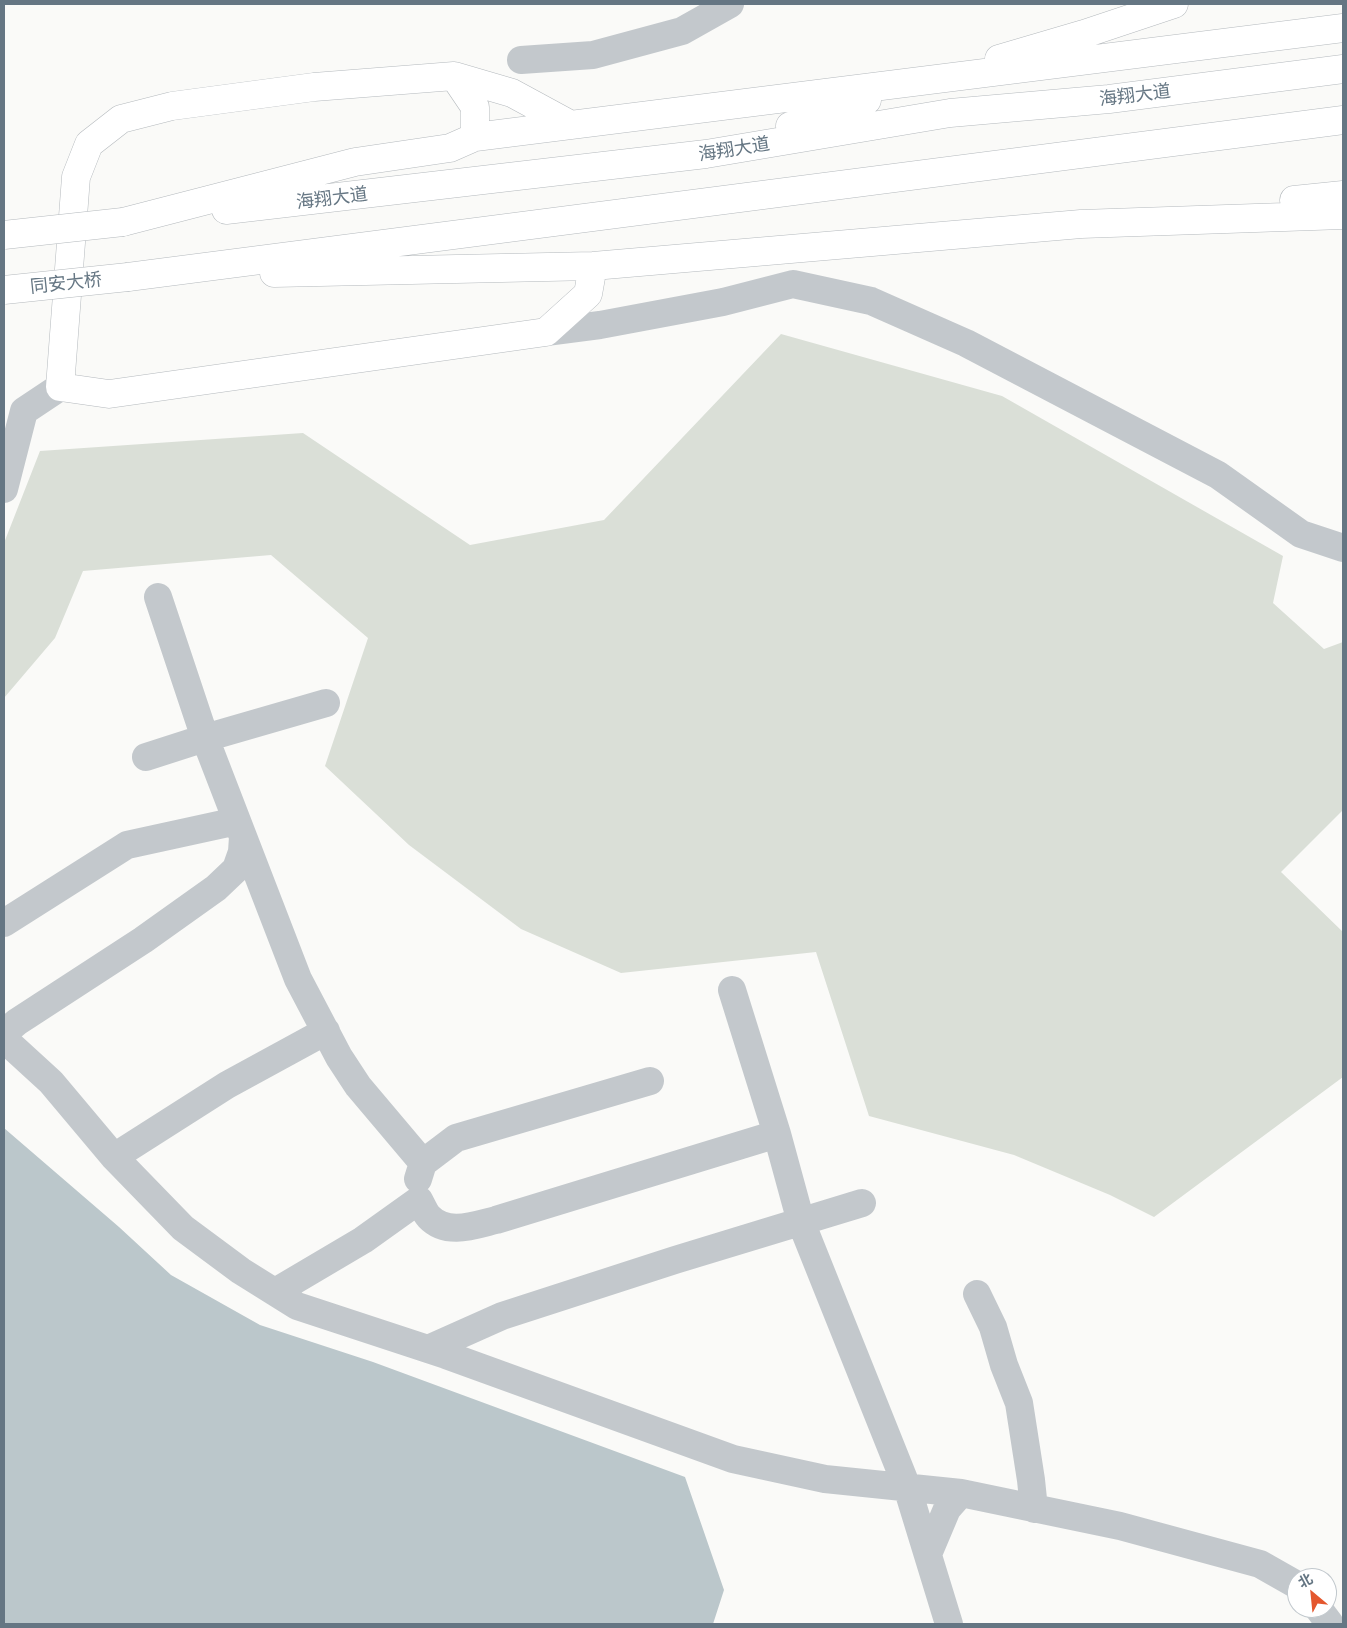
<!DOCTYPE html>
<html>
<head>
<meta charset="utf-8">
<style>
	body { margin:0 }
	#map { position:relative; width:1347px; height:1628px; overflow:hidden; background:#fafaf8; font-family:Barlow,"Noto Sans SC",sans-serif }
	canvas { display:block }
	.frame { position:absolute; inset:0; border:5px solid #657683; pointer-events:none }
	.north { position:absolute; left:1287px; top:1568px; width:50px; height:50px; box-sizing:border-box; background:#fff; border:1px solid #c1c8cd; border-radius:50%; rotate:332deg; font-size:14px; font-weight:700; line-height:20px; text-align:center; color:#657683 }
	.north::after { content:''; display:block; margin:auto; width:18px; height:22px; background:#e4572e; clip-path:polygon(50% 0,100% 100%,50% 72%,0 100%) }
</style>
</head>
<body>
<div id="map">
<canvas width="1347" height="1628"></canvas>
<div class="frame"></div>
<div class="north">北</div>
</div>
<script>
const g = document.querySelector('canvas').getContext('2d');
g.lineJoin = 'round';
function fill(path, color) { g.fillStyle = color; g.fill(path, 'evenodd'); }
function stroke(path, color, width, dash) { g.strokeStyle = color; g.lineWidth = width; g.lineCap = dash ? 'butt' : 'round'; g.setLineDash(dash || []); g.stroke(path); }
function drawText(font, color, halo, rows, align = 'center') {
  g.font = font + ' Barlow,"Noto Sans SC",sans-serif'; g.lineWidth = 5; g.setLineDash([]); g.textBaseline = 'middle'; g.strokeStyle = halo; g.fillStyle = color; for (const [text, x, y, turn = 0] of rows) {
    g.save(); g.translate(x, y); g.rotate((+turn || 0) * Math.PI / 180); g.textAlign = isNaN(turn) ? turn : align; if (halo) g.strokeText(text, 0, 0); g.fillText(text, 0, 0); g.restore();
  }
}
const green = new Path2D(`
	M781,334L1002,396L1283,556L1273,603L1324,649L1343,642V810L1281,872L1343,932V1077L1154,1217L1110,1195L1014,1155L869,1116L816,952L621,973L521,929L409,845L325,766L368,638L271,555L83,571L55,638L4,698V543L40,451L303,433L470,545L604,520Z`);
const water = new Path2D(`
	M4,1128L119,1227L171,1275L260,1325L373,1362L685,1477L724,1590L713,1624H8L4,1623Z`);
const minor = new Path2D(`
	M521,60L593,55L682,31L730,4
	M546,332L600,325L723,302L793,284L871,301L966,343L1218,475L1301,534L1343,548
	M4,489L24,411L60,387
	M158,597L205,738L298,979L339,1057L358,1086L423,1163
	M146,757L205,738L326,703
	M4,923L127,845L237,821
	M732,990L777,1134L801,1222L907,1487L949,1624
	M4,1033L17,1022L143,940L216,888L236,869L242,852L243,837
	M4,1039L51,1082L114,1157L183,1228L241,1271L297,1306L446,1355L733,1459L825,1479L961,1493L1120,1526L1260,1564L1297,1585
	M114,1157L227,1085L326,1031
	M418,1179L423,1163L456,1138L650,1081
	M275,1292L363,1240L419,1200C422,1205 425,1213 429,1217C447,1236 475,1225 496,1220L777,1134
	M977,1294L993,1327L1004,1365L1019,1403L1031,1480L1034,1509
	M428,1349L502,1316L675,1260L862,1203
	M928,1554L947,1509L961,1493
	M1318,1608L1330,1624`);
const highway = new Path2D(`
	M999,59L1084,34L1174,4
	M454,76L512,93L571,125
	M790,126L867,100
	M475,137V107L454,76L314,87L172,106L121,119L89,144L76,177L60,387L109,394L546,332L588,294L593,266
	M1294,200L1343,195
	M226,210L706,154L950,113L1109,99L1343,69
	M123,222L355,162L450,148L475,137L1343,28
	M274,273L593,266L1081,224L1343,215
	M128,277L1343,120`);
const highwayBridge = new Path2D(`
	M4,235L123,222
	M4,290L128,277`);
const streetNames = [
	["海翔大道",1135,95,-7],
	["海翔大道",734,149,-9],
	["海翔大道",332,198,-7],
	["同安大桥",66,283,-6]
];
fill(green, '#dadfd7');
fill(water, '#bbc7cb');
stroke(highway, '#b4b9bd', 29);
stroke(minor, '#c3c8cc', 28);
stroke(highway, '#fff', 28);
stroke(highwayBridge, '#b4b9bd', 29, []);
stroke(highwayBridge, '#fff', 28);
drawText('18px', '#657683', '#fff', streetNames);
</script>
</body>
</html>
